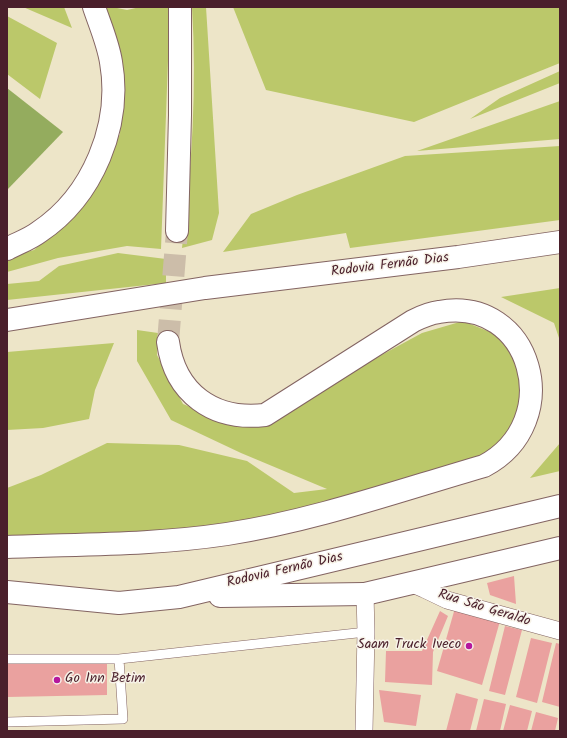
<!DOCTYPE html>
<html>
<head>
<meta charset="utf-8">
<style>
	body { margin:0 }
	#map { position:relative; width:567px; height:738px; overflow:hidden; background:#ede5c8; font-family:Kalam,sans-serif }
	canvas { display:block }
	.frame { position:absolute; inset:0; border:8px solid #4a1f2b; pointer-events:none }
</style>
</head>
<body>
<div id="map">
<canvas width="567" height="738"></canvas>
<div class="frame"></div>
</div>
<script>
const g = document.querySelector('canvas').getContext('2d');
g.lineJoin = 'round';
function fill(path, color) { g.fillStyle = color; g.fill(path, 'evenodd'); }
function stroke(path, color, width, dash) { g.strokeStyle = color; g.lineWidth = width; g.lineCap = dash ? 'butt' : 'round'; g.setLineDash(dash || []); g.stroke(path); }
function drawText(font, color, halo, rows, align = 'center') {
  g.font = font + ' Kalam,sans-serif'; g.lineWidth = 3; g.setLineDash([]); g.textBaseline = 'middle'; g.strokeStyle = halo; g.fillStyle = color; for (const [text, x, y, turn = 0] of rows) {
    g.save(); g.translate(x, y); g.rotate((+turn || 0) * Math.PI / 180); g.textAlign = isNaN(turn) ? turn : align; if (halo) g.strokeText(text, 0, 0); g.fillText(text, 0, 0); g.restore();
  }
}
const green = new Path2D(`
	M23,7H64L72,28Z
	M104,7H112L127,10L140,7H170L161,249L127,246L58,258L7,272V257L34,250L81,207L120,134L121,72Z
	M192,7H206L219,213L212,240L182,248C192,168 197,87 192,7Z
	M233,7H560V63L414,122L266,90Z
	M7,16L57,43L40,99L7,74Z
	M560,71V83L470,119L500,98Z
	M560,101V139L417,151Z
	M560,146V220L350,248L346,233L223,252L251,214L297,195L405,156Z
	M118,253L166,259V283L7,300V284L39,281L59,266Z
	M560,288V341L554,323L501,297Z
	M463,321L495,334L516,356L528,411L481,460L270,522L7,544V488L41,475L107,443L179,445L247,461L294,493L327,489L241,453L171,420L137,361V330L158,333L157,355L183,404L237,426L270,421L330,383L422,333Z
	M114,343L95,390L89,419L43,428L7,430V352Z
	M560,443V471L530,478Z`);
const forest = new Path2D(`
	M7,88L63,132L7,190Z`);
const building = new Path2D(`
	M514,576L516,604L490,595L487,583Z
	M455,608L500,621L482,685L437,671Z
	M440,611L448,616L433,652L432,685L385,682L386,651H422Z
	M505,626L522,630L505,695L489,691Z
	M531,638L552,643L537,703L516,697Z
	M556,643L560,644V707L542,702Z
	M107,663V695L7,697V664Z
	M379,690L421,695L416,726L384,722Z
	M456,693L478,699L470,731H446Z
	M484,699L506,704L500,731H476Z
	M510,705L532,711L527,731H503Z
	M536,712L558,718L555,731H531Z`);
const secondaryTunnel = new Path2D(`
	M168,342L177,231`);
const service = new Path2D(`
	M7,659H119L123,719L7,722
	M119,659L366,632`);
const minor = new Path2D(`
	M410,583L424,589L447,600L560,631
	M364,731L366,632L365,594`);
const secondary = new Path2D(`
	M177,231L180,115V7
	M7,249C18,243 30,239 39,232C93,196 122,125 111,62C108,43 100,25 94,7
	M7,547C80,544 154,545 227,534C313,521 401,490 484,466C567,422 532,295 439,312C430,313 421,317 413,321L265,415C213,421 175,393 168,342
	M365,594L560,548`);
const motorway = new Path2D(`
	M7,320L205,288L458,257L560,242
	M7,592L119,603L179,597L560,506
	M220,596L365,594`);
const markers = [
	[469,646,4,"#b5179e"],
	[57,680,4,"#b5179e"]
];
const streetNames = [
	["Rodovia Fernão Dias",390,266,-7],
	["Rodovia Fernão Dias",285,571,-13],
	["Rua São Geraldo",484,609,17]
];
const poiNames = [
	["Saam Truck Iveco",461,646],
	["Go Inn Betim",65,680,"left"]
];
fill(green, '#bbc86a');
fill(forest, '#94ac5e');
fill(building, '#eaa19f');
stroke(secondaryTunnel, '#ccbda9', 22, [22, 11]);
stroke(service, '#836462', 10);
stroke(minor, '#836462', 18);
stroke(secondary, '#836462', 24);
stroke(motorway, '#836462', 24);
stroke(service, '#fff', 9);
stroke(minor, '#fff', 17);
stroke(secondary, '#fff', 22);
stroke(motorway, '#fff', 22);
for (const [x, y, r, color] of markers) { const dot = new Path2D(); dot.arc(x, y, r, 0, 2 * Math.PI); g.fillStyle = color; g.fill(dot); stroke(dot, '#f7f3e8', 1.5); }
drawText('14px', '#4a1f2b', '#f7f3e8', streetNames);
drawText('14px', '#4a1f2b', '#f7f3e8', poiNames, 'right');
</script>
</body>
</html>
